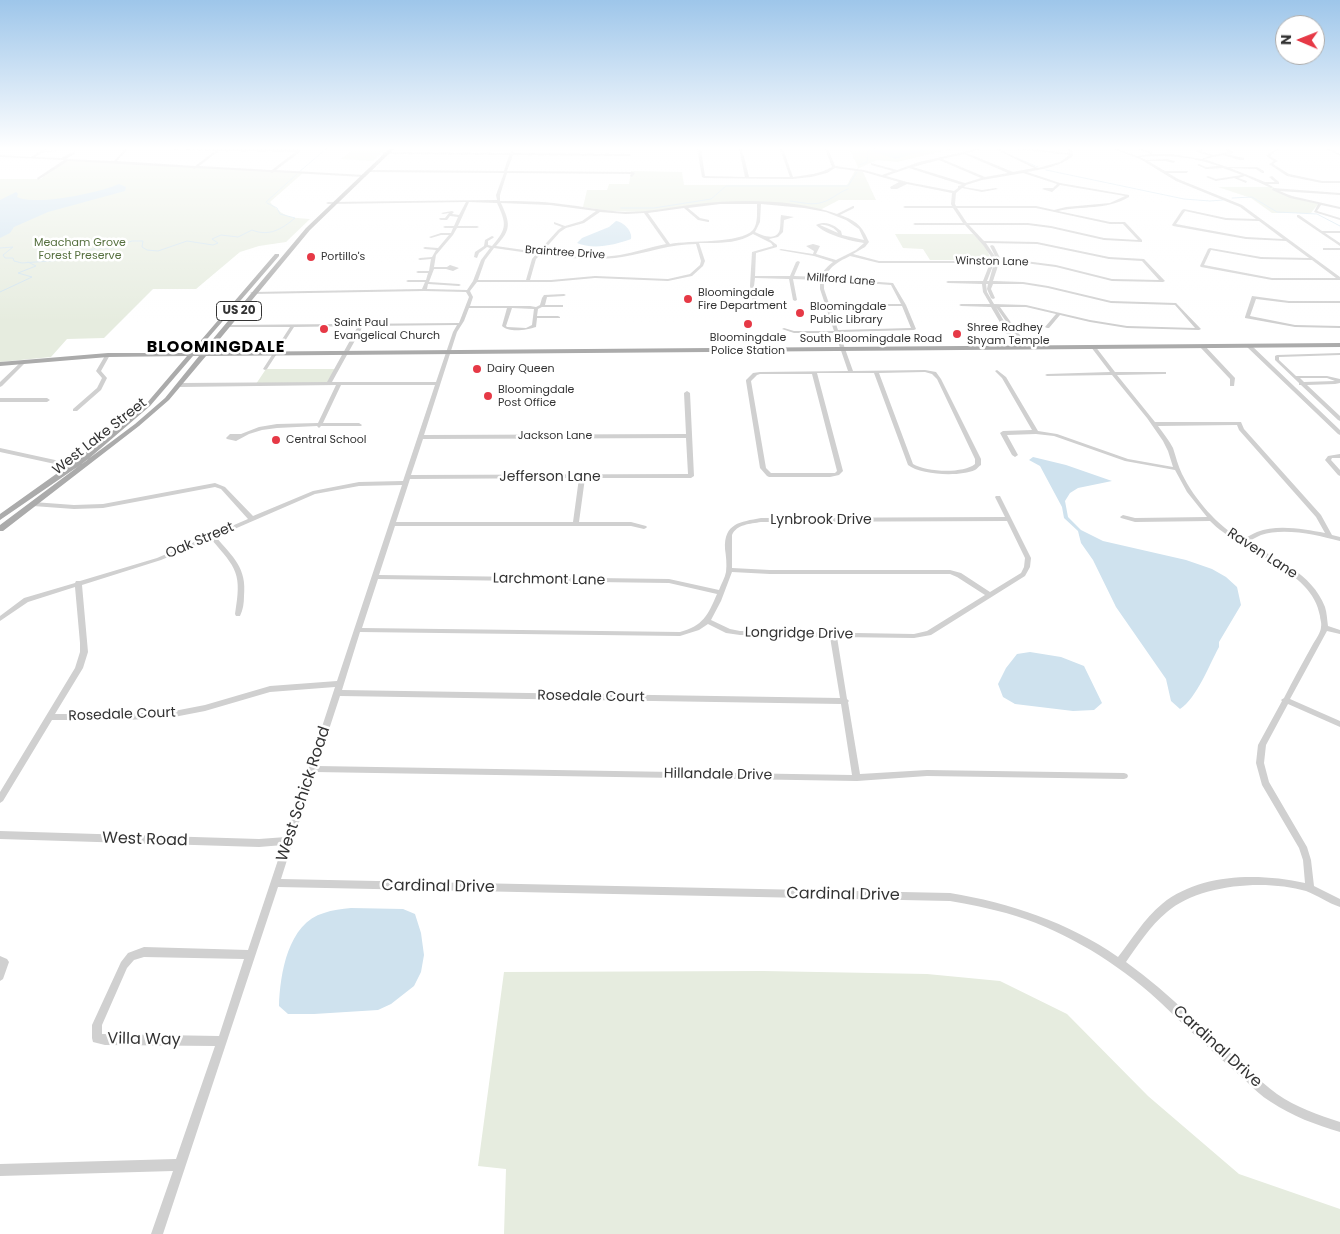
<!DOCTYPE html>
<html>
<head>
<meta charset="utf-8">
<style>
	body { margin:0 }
	#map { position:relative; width:1340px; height:1234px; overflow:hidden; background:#fff; font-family:Poppins,sans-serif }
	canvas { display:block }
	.north { position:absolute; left:1275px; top:15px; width:50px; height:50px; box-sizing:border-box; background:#fff; border:1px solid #adadad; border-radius:50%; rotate:271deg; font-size:14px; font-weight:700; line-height:20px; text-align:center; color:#333 }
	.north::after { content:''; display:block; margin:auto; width:18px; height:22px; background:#e63946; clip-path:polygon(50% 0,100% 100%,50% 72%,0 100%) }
</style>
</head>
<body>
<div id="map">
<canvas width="1340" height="1234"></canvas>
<div class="north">N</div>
</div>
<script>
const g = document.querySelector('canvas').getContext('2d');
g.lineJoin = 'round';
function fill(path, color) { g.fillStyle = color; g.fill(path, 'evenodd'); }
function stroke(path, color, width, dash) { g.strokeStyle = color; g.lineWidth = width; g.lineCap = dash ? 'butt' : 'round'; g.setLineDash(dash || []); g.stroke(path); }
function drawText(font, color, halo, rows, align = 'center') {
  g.font = font + ' Poppins,sans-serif'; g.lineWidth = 5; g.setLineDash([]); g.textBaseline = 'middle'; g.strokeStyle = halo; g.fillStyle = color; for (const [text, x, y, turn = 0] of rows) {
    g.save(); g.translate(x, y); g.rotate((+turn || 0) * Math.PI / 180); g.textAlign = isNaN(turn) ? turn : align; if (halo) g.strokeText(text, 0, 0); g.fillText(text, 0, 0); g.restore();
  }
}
const green = new Path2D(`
	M353,149H385L373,161L341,159Z
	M849,149H951L897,162L877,160L857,169L858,167Z
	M67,160L303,173L270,202C283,217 291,218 310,219L286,242L259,246L240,252L196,289H153L104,338L67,339L51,357L0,362V179H41L53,168Z
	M631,171L682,172L684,185H847L855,171L863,172L876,200H839L820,210L781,203H719L645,212L611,211L583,207L587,190H607L609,184H629Z
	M1218,187H1273L1291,197L1319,203L1311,213H1272L1251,198Z
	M895,234H973L986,247L991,260H930L923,249L903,248Z
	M266,369H335L328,383L256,384Z
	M763,971L927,974L1000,981L1067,1014L1148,1096L1239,1174L1340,1209V1234H504L506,1169L478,1166L504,972Z`);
const water = new Path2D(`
	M865,149H938L920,152L896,159Z
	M119,184L126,187L125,191L48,212L14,227L10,233L0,238V200L16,192L18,194L17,197C36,206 99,193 119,184Z
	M616,221C624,222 633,232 631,239C615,245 593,250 577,243L582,238L609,227Z
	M1033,457L1066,465L1112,481L1078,488L1070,493L1065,501L1068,517L1081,530L1103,541L1186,560L1212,569L1226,577L1237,587L1241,605L1219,642V647C1209,665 1197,698 1180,709L1171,701L1166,679L1116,607L1093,560L1081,543L1078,531L1064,518L1062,507L1040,466L1029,460Z
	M1030,652L1061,657L1084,666L1102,703L1094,710L1073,711L1015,704L1003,697L998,684L1006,668L1017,654Z
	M351,908L403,909L415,914L421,933L424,955L421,972L414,986L391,1004L378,1010L314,1014H288L279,1006C280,974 288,923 324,913C332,910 342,909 351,908Z`);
const stream = new Path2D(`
	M1017,158L1038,167
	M859,165L867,162L868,151L874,149
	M1046,170L1184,199L1210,201L1223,200
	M299,172L326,149
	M1232,198L1252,197L1277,212L1317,214L1340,226
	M790,201C800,202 813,206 823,202C831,200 839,192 848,189
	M266,202L297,174
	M621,208H654L711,199L726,186H848L857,172
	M0,248L13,247L3,255L5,258H13L14,261L22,263L63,260L96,248H112L132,241H143L142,247L147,250L158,251L187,241L213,245L218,243L212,239L221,235L238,237L252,230C269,237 282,229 295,218L280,214L277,208L267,203
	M0,292L32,277L18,273L36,266L28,262`);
const minor = new Path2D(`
	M43,149H47L45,151L56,150L58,151L42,153L35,157L61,158L75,151L76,153L66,159L114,161L125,149H128L117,161L195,166L215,151L168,149H300V152L276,170L364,175L366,176L364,177L274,172L272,173L270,172L196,168L194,169L193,168L68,161L38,180L37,178L64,160L0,157V155L31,157ZM219,151L295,152L272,170L199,166Z
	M697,149H701L705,176L745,177L739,149H742L749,177H790L780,149H783L793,177C807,175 820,174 832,167L825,149H828L835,166L864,170L882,175L893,171L871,165V163L897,170L919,162L976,149H982L967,153L1013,172L1034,168L995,149H999L1038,168L1060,162L1069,155L1016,149H1031L1069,153L1068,149H1072L1073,156C1059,167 1043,169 1027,172L1060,183L1129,195V197C1104,211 1084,205 1058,211L1110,222H1125L1142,240V242L1104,240L1051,228L1028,225H969L984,241L1037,242L1109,257L1144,259L1165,281L1163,282L1112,281L1056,267L1025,263H999L993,281L1023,282L1048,286L1111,301L1176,303L1201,329L1199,330L1127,328L1090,322L1060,315L1049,328H1047L1045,327L1056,314L1026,307H1000L1029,348L1027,349H1025L996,307L1019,348L1017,349L1015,348L991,307L961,306L959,305L961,304H990L983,292L982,284L948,283L946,282L948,281H983L990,263H879L850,256C840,261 829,266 825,278L893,283L906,305L916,329L914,330L839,332L853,371L925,370L936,372L941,379L981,459V465C979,466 977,469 975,470C960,477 920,475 908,465L874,373H817L843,471L839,475L830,477H769L767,476L760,468L746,381V380L753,373L760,372L848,371L835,333H794L782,329L784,328L794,331H834L820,289V280L793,279L797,300L795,301L793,300L789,279L755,278L754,286L757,301L755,302L753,301L750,286L752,252L773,246L771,243L753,234C737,244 718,243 699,243L705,261L703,266L692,276L668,281L595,278L551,282H477L470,291L473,297L470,306H530L536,307L540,305L542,298L544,295L564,294L566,295L564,296L547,297L545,305H563V307H542L538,309L537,316H558L560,317V318H537L536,327C527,330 509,333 502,326L507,308H469L464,321L457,332L424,435L686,434L684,393L687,391L690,393L694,476L691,478H585L579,522H631L646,526L647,527L646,528L644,529L631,526H395L379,575L669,579L719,590C721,584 725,578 726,572C727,564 726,556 725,549C724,523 740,522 761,518L1005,517L995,497L996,496H1000L1031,558L1030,567L1025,576L931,635L914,638L837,637L847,699L849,701L848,702L860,774L927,770L1124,773L1127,774L1128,776L1127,778L1124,779L927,776L857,781L315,772L281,879L950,893C1010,903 1068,922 1118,957C1132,939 1144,919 1162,904C1200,873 1259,873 1305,883L1303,860L1299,848L1262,785L1256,763L1258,745L1282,701L1281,700L1284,698C1293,680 1303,662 1313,644C1316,639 1321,632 1321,627C1322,623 1320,619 1320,616C1313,569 1240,552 1210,521L1135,522L1121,518L1120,517L1123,515L1135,518L1207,517L1187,492L1175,470L1125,461L1054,436L1036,434L1007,435L1018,455L1015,457L1012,455L1000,433L1003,431L1032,430L1002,378L995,371L997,370L1006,377L1038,431L1057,434L1128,459L1173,467L1168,451L1163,441L1147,418L1112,375L1047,376L1045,375L1047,374L1110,372L1091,347L1093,346H1095L1115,372H1166V374H1164L1117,375L1155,422H1241L1244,429L1321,515L1332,535L1340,537V541C1318,535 1284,527 1261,535C1256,537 1252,540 1247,542C1276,559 1312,573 1325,607C1327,613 1327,620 1328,626L1340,630V634L1327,631L1290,699L1340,721V727L1288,704L1266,745L1264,763L1269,782L1307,847L1311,860L1314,886L1340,899V907C1328,903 1317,895 1306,891C1266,879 1199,884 1167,912C1150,926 1138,945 1126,962C1171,994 1209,1036 1251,1071C1259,1079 1267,1087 1277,1094C1296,1107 1318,1115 1340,1122V1132C1316,1125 1292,1116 1271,1102C1261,1096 1253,1088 1245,1080C1229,1066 1213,1052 1197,1037C1181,1023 1166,1007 1150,993C1108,957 1059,928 1006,913C987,908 969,904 950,901L278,887L163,1234H151L173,1171L0,1176V1164L176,1159L215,1046L105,1045L93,1042L92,1038V1025L121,962L128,953L144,947L248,950L283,845L259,847L0,839V831L259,839L286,837L335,687L270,692L205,711L174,717L128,720H52L3,801L0,803V792L75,668L80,652V643L75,587L28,602L0,621V616L24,598L75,583L76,581H80L157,558L248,519L221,489L215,487L103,508L74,509L33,506L30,504L33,502L74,505L103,504L215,483L225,487L253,516L313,491L359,482L403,481L435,385H341L323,423H359L362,425L361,426H321L319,428L317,426L277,428L262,430L249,434L236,441L227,439L226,438L230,434H241L259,427L277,424L318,423L336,385L180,387L177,385L180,383L327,382L358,326L294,327L267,369L265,370L263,369L290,327H226V326L228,325L459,323L469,297L466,292L424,291L252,294L250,293L252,292L422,289L425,282H408L406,281L408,280H426L428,273H418L416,272L418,271H429L431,259L420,260L418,259L420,258L432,257L436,250L425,249L423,248L425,247L438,248L449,235H441L431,238L429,237L441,233H451L453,228H445L443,227L445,226H454L458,217L450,216L447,220H441L439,219L440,218H445L449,213L443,214L441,213L452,211L454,212L452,214L459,215L466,202L328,204L326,203L328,202L497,200L496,195L504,173L369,172L367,171L369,170L504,171L509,155L383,154L382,152L510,153L512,151L514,152L513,153L630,154L631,156L513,155L507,171L633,172L635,173L632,177L630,176L631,174L507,173L500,195V201C520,201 541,201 561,204C582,206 604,211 625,212C649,212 673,207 697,204C739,199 796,199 837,214L853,206H854V208L840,215C857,221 862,226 869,242L865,247L853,254L879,261H991L992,258L983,245L965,225H915L913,224L915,223H963L953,208H905L903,207L905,206H952L951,204L952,193L907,184L897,189H891L890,187L899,182L864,172L835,168L827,173L811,177L792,179L704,178L702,177ZM964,154L1008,173L985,177L942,159ZM939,160L981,178L965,183L913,167ZM909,168L962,185L958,186V188L954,191L907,182L886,176ZM1023,173L1057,184L1053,188H1044L1042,189L1052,192L1060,185L1125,196L1110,203L1066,207L1054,210L1036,206H956L955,204L956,193L962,188L982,192L998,189L996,188L982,190L964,187L966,185L982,180ZM469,202L497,203C506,223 508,228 492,246L488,245V241L493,238L494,237L492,236L485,240L484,246L475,252L474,257L477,258L479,253L487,247L490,248L481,260L473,281L467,290L427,289L428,284L459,286L461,285L459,284L429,282L434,269H446L453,271L459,268L450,265L447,267H434L436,255L453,235L457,228H477L479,227L477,226H458ZM501,203L550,205L596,211L582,221L565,226L554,222V224L562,227L558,230L538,252L496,246C512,229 510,223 501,203ZM720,204H757C757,212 758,224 753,230C740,244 689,240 670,244L648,213L684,208L698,220L708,222H709V220L700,218L688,208ZM761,204L804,208L826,212L846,220L859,229L864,240L842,235L841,231C834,225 826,220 816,225C826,235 850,241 864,243L856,250L836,260L816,254L820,246L813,244L806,246L814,251L813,254L781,249L779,250L814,256L833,262C828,266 823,270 821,277L794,276L800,262L798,261L796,262L790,276H755L756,253L777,247V245L769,239L778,237L783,232L784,220L794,217L781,215C780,220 781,228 779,232C774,241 761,235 755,232L760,222ZM957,208H1036L1110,224H1123L1138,240L1104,238L1051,226L1028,223H967ZM600,212L626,214L644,213L666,244C651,247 636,252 620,255C595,259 568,256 542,252L560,232L566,228L584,223ZM820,225C827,224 835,228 838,233ZM986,243L1037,244L1109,259L1142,261L1159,280L1112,279L1056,265L1025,261H999L1000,258L994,246L992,245L990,246L996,258L995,261L996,258ZM696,244L701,261L700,265L690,274L668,279L595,276L551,280H530L536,259L540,255C567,258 595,261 622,257C647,253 670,244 696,244ZM494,248L536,254L532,259L526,280H478L485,260ZM994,263L989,281H987ZM824,280L891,285L901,304H882L880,305L882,306H902L911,328L838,330L824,289ZM986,284H988L987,289L991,298L993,299L995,298L991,289L993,284H1023L1048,288L1111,303L1175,305L1195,328L1127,326L1090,320L1026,305L994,304L987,292ZM512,308L534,309L532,325L526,328L507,327L506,326ZM457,325L453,332L436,382H332L363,326ZM925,372L932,374L937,379L975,459V464C963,474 926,472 913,464L879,373ZM760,374H812L837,471L835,473H771L766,468L751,381L757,375ZM1237,425L1239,430L1316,517L1325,533C1304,529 1277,524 1257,532C1252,534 1247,537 1242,540C1217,525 1195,500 1182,474C1178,466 1176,457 1173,448C1169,440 1163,433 1158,426ZM686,438L688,474L411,475L423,439ZM579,478L573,522H396L410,479ZM402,485L337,681L270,686L205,705L174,711L128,714H55L83,668L88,652L82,585L161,560L211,539C237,569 242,573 235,614L236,616H240C243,610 244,603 244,596C247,568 233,557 216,537L315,494L359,486ZM1007,521L1025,558L1024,567L1021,573L990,592L961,573L950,570H770L732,568V535C737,524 750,524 761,522ZM732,572L770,574H950L957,577L985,595L927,631L914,634L740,631L730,629L711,620L721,601ZM378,579L669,583L717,594C708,615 703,626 680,632L362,628ZM708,624L726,633L740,635L830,637L840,698L342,690L360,632L680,636L699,630ZM340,696L841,704L852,775L317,766ZM144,957L244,959L219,1036L102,1034V1025L127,968L134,960Z
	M1113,149H1118L1137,156L1151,154L1137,149H1142L1152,152V154H1172L1201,159L1210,156L1196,152V150L1202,149V151H1200L1213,155L1229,152L1226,151V149L1233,151V153L1226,154L1244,158V160H1239L1223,155L1204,159L1227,167H1257L1264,171V173H1262L1256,169L1230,168L1265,182H1275L1269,177L1272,176L1279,182V184H1268L1273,187L1271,188L1245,176L1238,178L1247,181L1246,183L1234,178L1216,181L1206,177L1208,176L1216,179L1242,175L1223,168L1206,169L1197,165L1199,164L1206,167L1219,166C1193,157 1168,154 1140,157L1146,160L1166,159L1175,161L1174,163L1166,161H1148L1165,171H1188L1187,173H1168L1178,179L1242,205L1340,277V280H1272L1201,267L1200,266L1208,249L1210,248L1261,257L1309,258L1286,241L1246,239L1173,226L1172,225L1182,210L1184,209L1226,218L1256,219L1240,207L1176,181L1140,159ZM1185,211L1226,220L1259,221L1283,239L1246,237L1176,224ZM1211,250L1261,259L1312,260L1336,278H1272L1204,265Z
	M1275,149H1278L1270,156L1278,161L1273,164L1289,174L1322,181H1340V183H1322L1287,176L1269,164L1274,161L1266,156Z
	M1327,149H1331L1340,154V156Z
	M1273,188L1340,193V195L1279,191L1292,196L1340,207V209L1321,205L1317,211L1340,218V220L1314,212L1318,204L1290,198L1272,190Z
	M1297,215H1299L1322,231H1340V233H1325L1340,243V246L1297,217Z
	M1323,248H1340V250H1323Z
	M1252,296L1289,301H1340V303H1289L1256,299L1250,316L1295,325L1340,326V328L1295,327L1245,318V317Z
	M1200,345H1204L1235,378L1234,386H1230V379L1200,347Z
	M1247,345H1251L1340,430V435L1338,434L1247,347Z
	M1340,353V355L1279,357V360L1296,376H1327L1340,379V383L1335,384L1307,385L1340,416V421L1338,420L1301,385H1299V383L1275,360V356L1277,355ZM1300,378H1327L1335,381L1304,382Z
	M106,354L110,355L101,371L107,378L101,390L77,411H73V409L97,388L102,378L96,371Z
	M22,361L26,362L2,386L0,387V382Z
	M0,398H47L50,400L47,402H0Z
	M0,448L78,465L81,467L78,469L0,452Z
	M1340,454V458H1332L1331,460L1340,470V476L1338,475L1325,460L1328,456Z
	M0,956L7,959L9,962L3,979L0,981Z`);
const major = new Path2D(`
	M389,149H394L310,230L209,352L1340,343V347L206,356L169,400L139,426L3,531H0V525L135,424L165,398L199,356H193L150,406L86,461L0,520V514L80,457L146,404L187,356L108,357L0,366V362L108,353H190L275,254H279V256L196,352H202L306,228Z`);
const markers = [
	[311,257,5,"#e63946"],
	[688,299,5,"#e63946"],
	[800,313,5,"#e63946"],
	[748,324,5,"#e63946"],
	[324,329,5,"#e63946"],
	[957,334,5,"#e63946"],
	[477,369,5,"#e63946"],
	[488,396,5,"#e63946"],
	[276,440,5,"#e63946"]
];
const farParknames = [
	["Meacham Grove",80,243],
	["Forest Preserve",80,256]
];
const farStreetnames = [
	["Braintree Drive",565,253,4],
	["Winston Lane",992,262,1],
	["Millford Lane",841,280,4],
	["South Bloomingdale Road",871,339],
	["Jackson Lane",555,436]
];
const farPoinames = [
	["Portillo's",321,257],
	["Bloomingdale",698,293],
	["Fire Department",698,306],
	["Bloomingdale",810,307],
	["Public Library",810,320],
	["Saint Paul",334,323],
	["Evangelical Church",334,336],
	["Shree Radhey",967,328],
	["Shyam Temple",967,341],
	["Bloomingdale",748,338,"center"],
	["Police Station",748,351,"center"],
	["Dairy Queen",487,369],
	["Bloomingdale",498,390],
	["Post Office",498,403],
	["Central School",286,440]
];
const shields = [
	[239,311,45]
];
const shieldNames = [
	["US 20",239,311]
];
const streetNames = [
	["West Lake Street",100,437,-38],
	["Jefferson Lane",550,477],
	["Lynbrook Drive",821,520],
	["Oak Street",200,541,-23],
	["Raven Lane",1262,554,33],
	["Larchmont Lane",549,580,1],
	["Longridge Drive",799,634,1],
	["Rosedale Court",591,697,1],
	["Rosedale Court",122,715,-2],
	["Hillandale Drive",718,775,1]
];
const farDistrictnames = [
	["BLOOMINGDALE",216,348]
];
const nearStreetnames = [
	["West Schick Road",304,794,-72],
	["West Road",145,840,2],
	["Cardinal Drive",438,887,1],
	["Cardinal Drive",843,895,1],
	["Villa Way",144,1040,1],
	["Cardinal Drive",1217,1047,42]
];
fill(green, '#e6ecdf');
fill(water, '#cfe2ee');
stroke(stream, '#cfe2ee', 1);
fill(minor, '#d0d0d0');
fill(major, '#ababab');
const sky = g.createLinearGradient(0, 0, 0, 322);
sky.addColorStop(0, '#9ec6ea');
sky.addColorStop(0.46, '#fff');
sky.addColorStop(1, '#ffffff00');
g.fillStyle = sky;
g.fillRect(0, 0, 1340, 322);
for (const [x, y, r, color] of markers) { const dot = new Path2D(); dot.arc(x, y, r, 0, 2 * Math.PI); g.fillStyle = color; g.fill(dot); stroke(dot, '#fff', 2); }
drawText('11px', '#56703f', '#fff', farParknames);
drawText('11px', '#333', '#fff', farStreetnames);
drawText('11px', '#333', '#fff', farPoinames, 'left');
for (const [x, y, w] of shields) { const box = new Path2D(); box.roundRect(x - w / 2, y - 9.5, w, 19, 4); g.fillStyle = '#fff'; g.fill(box); stroke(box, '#333', 1); }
drawText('bold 12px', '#333', null, shieldNames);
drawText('14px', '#333', '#fff', streetNames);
g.letterSpacing = '1px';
drawText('bold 16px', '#000', '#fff', farDistrictnames);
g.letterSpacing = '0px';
drawText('16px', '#333', '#fff', nearStreetnames);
</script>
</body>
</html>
